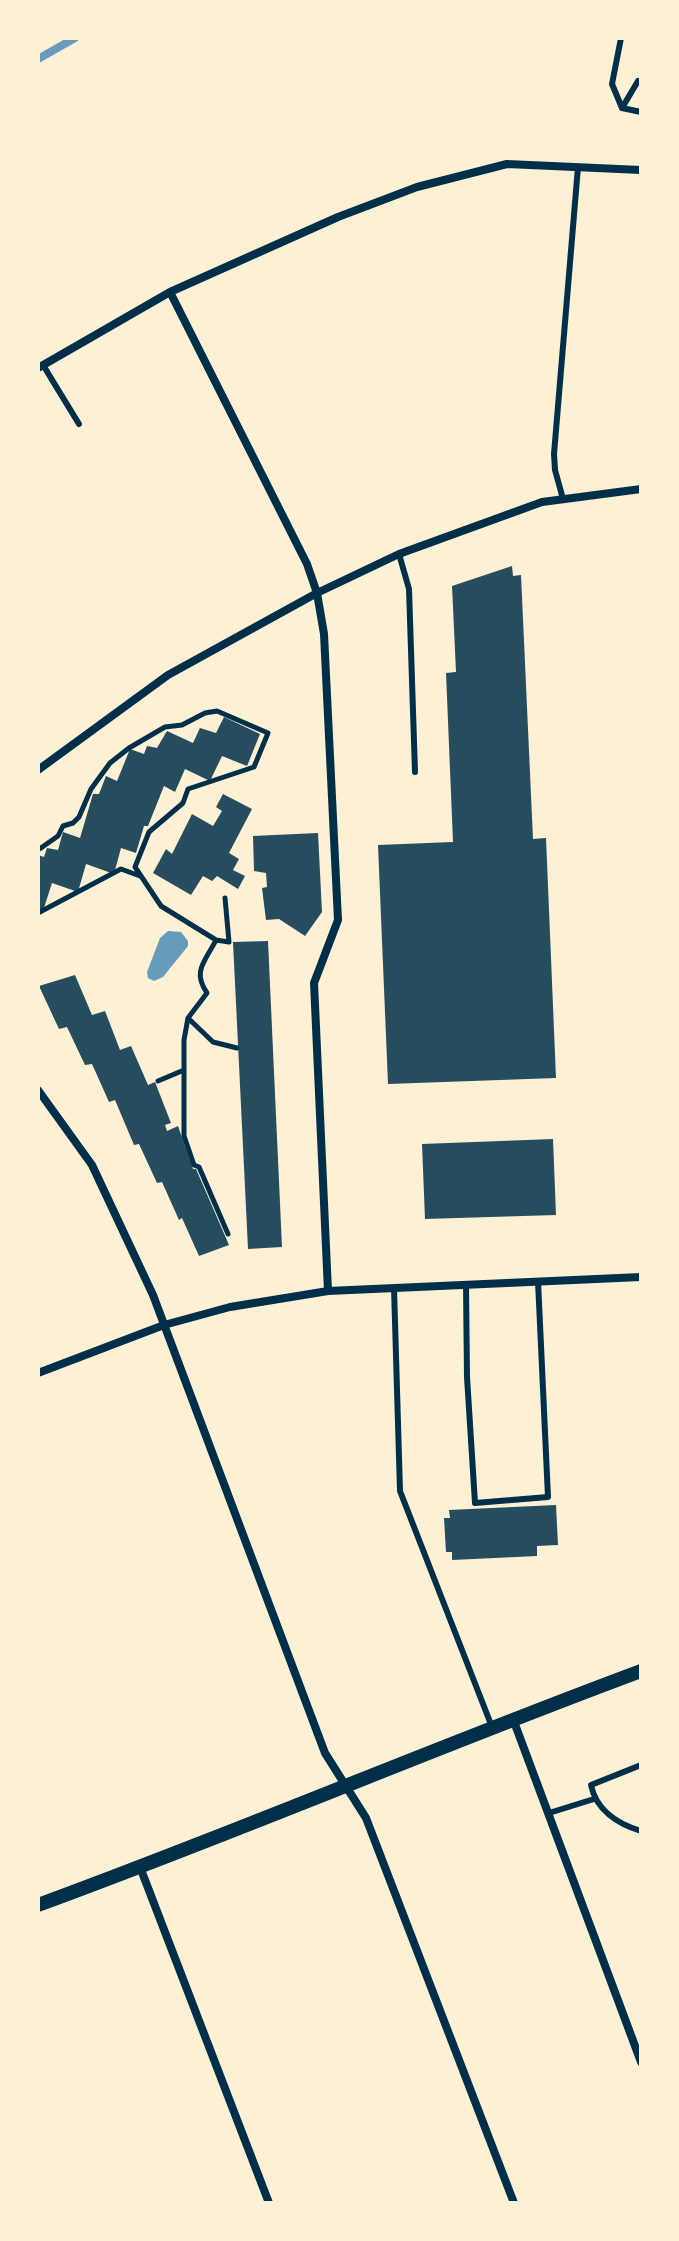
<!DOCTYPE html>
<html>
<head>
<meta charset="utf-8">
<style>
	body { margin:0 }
	#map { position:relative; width:679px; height:2241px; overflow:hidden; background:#fdf0d5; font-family:"IBM Plex Sans",sans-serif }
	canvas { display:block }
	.frame { position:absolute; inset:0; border:40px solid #fdf0d5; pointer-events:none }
</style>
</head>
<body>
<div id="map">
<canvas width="679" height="2241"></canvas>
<div class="frame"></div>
</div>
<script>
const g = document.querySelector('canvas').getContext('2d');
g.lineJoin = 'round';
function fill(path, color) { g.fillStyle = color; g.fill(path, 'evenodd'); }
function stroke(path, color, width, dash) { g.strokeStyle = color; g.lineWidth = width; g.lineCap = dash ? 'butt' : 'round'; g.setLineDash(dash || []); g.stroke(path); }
const water = new Path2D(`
	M168,931L181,932L188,941V946L163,977L154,981L148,978L147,972L160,938Z`);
const stream = new Path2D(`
	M38,59L75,38`);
const building = new Path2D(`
	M512,566L513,576L521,575L533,839L546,838L556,1078L388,1084L378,845L453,842L446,673L456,672L452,586Z
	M224,717L260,734L247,766L222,756L210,781L185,769L175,792L164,786L148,826H144L136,853L121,848L114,874L86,864L78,892L52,883L43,911L38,909V855L44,857L47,848L58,850L63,832L80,838L93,794H99L106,776L117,781L130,749L144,754L147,746L157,748L167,731L193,743L200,728L216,733Z
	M223,794L252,809L229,853L239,859L233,870L245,876L238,889L217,876L212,881L203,876L191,895L153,873L166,849L172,854L192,814L213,826L222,811L216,807Z
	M318,833L322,912L305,936L279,919L266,920L262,888L267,887L266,873L254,871L253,836Z
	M268,941L282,1247L248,1249L233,942Z
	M75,975L92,1015L105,1011L120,1050L131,1046L148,1085L155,1082L171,1123L165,1125L167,1131L178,1126L193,1169H196L229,1245L199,1256L182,1218L179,1220L162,1182L157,1183L139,1144L134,1145L115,1100L109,1102L92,1064L85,1065L67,1027L59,1029L39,986Z
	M553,1139L556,1215L425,1219L422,1144Z
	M556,1505L558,1545L537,1546V1556L452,1560V1552H446L444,1518H450L449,1510Z`);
const path = new Path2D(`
	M38,850L58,836L63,826L73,823L79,817L91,789L110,763L129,748L165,727L182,725L205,713L217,711L268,733L254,767L188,789L183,803L149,832L135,867L161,906L216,940
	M225,898L229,942L216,940C205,962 192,971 207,993L188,1018L184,1040V1136L194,1165L199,1167L228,1234
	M38,913L121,869L140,876
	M189,1019L213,1042L237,1048
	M158,1081L184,1070`);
const service = new Path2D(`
	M621,38L612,84L622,108L641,112
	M622,108L638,81
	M43,365L79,424
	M563,499L555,470L554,454L578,167
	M399,554L409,589L415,772
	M466,1285L467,1377L475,1503L548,1497L538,1281
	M394,1288L400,1491L492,1727
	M641,1765L591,1785C596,1810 618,1824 641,1831
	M549,1813L594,1799`);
const minor = new Path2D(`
	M170,292L307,564L317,593L324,634L338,920L314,983L328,1291
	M38,368L170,292L338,217L417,187L507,164L641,170
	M38,770L168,675L317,593L399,554L542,502L641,489
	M38,1090L92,1165L153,1295L325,1753L366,1818L514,2203
	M38,1373L164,1325L230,1307L328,1291L641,1277
	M513,1719L641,2062
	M140,1867L269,2203`);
const tertiary = new Path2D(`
	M38,1905C240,1831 439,1746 641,1671`);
fill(water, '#669bbc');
stroke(stream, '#669bbc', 8);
fill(building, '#264d5e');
stroke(path, '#003049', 5);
stroke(service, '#003049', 6);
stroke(minor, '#003049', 8);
stroke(tertiary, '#003049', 14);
</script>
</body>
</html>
